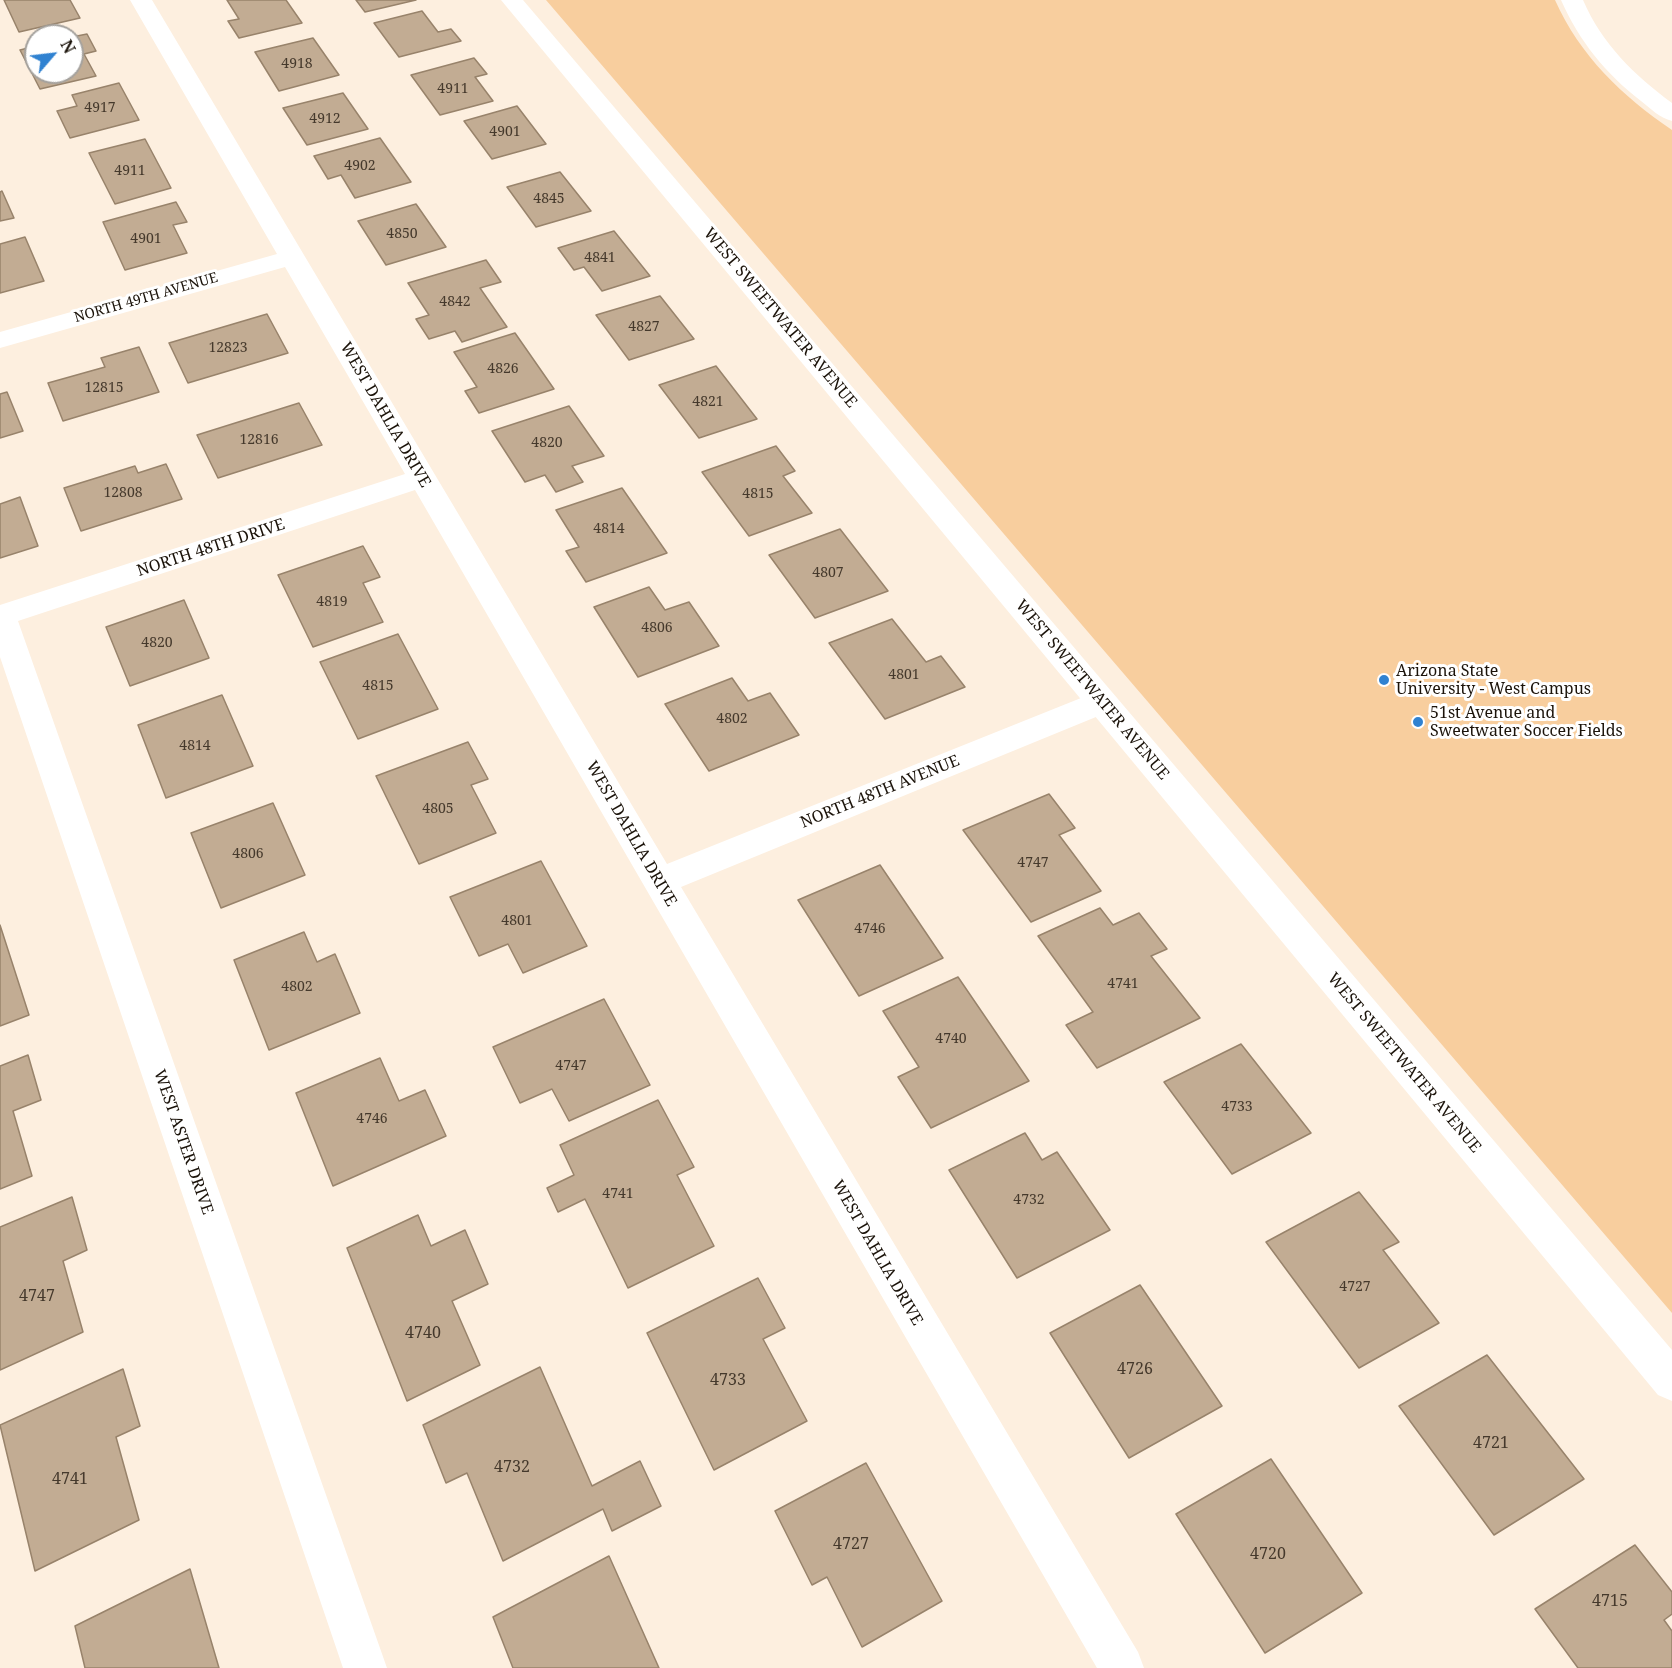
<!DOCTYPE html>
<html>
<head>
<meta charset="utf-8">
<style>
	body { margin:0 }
	#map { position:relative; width:1672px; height:1668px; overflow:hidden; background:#fdefdf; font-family:"Noto Serif",serif }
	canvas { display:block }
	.north { position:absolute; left:24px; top:24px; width:60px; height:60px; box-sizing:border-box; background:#fff; border:2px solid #a4a19d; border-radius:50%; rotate:62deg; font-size:16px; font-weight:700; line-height:24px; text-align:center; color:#1b130a }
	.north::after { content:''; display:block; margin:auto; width:21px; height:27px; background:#3082d1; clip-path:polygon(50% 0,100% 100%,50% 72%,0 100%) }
</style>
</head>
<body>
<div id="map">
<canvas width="1672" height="1668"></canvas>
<div class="north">N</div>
</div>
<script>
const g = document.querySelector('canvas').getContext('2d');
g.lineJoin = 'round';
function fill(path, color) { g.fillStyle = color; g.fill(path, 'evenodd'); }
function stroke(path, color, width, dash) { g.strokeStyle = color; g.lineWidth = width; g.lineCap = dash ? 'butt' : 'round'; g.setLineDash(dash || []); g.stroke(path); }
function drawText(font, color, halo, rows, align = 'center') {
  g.font = font + ' "Noto Serif",serif'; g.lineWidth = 6; g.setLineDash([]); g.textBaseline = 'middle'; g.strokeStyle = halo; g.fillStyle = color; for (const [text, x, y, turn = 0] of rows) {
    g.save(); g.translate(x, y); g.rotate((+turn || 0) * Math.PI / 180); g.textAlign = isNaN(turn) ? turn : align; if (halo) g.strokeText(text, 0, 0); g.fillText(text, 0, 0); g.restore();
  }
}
const green = new Path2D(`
	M546,0H1555C1580,56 1622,96 1672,130V1313Z`);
const building = new Path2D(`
	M4,0H70L80,18L19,32Z
	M227,0H286L302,23L239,38L228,21L239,19Z
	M356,0H416L365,12Z
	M422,11L438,32L451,29L461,41L399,57L374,23Z
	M87,34L96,51L84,54L96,76L40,89L20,50L36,46V72H72V37Z
	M313,38L339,75L279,91L255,52Z
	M474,58L487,74L475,77L493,101L440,115L411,75Z
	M119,83L139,120L70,138L57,111L77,106L72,95Z
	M343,93L368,129L307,145L283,108Z
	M517,106L546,144L492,159L464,121Z
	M380,138L411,182L355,198L341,175L328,179L314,156Z
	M145,139L171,188L115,204L89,153Z
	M560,172L591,211L536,227L507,187Z
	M2,191L14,218L0,221V192Z
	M176,202L187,222L173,225L187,253L125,270L103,222Z
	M416,204L446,247L386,265L358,221Z
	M614,231L650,276L602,291L584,267L574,270L558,248Z
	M25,237L44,281L0,293V244Z
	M486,260L501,282L480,288L507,327L462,342L455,331L429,339L416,319L429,315L408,283Z
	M660,296L694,339L629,360L596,315Z
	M267,314L288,353L188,383L169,343Z
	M515,333L554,389L479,413L465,391L477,387L454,352Z
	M139,347L159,392L63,421L48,383L105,367L101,358Z
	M716,366L757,419L699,438L659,385Z
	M7,392L23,431L0,438V394Z
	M299,403L322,445L218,478L197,435Z
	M569,406L604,456L572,466L583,482L556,492L545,475L525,482L492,431Z
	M776,446L795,471L783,476L812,513L749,536L702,472Z
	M166,464L182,499L81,531L64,488L135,466L138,473Z
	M622,488L667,553L586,582L566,551L579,547L556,510Z
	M20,497L38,546L0,558V504Z
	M840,529L888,591L815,618L769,555Z
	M363,546L380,577L363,583L383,622L313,647L278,575Z
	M649,587L665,610L689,602L719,646L638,677L594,607Z
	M184,600L209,658L130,686L106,627Z
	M892,619L926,662L941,656L965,687L885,719L829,643Z
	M398,634L438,709L358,739L320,662Z
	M732,678L748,701L770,693L799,735L709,771L665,704Z
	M222,695L253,766L166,798L138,725Z
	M468,742L488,779L471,785L496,833L419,864L376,776Z
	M1049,794L1075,828L1059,835L1101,891L1031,922L963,830Z
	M273,803L305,875L221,908L191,833Z
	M541,861L587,946L523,973L508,944L479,956L450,897Z
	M880,865L943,958L859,996L798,900Z
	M1100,908L1113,925L1139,913L1167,949L1151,956L1200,1018L1097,1068L1066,1025L1093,1012L1038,936Z
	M0,925L29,1015L0,1026Z
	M304,932L317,962L335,954L360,1013L269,1050L234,960Z
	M958,977L1029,1081L931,1128L898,1077L919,1067L883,1011Z
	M604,999L650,1085L569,1121L552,1089L520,1103L493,1047Z
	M1241,1044L1311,1133L1232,1174L1164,1082Z
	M28,1055L41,1100L13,1111L32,1176L0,1189V1066Z
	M380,1058L399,1101L425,1090L446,1136L333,1186L296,1093Z
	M658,1100L694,1167L677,1175L714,1246L628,1288L585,1199L558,1212L547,1188L574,1175L560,1145Z
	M1025,1133L1042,1160L1057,1152L1110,1230L1017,1278L949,1170Z
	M1359,1192L1399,1242L1383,1250L1439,1323L1359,1368L1266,1242Z
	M72,1197L87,1250L63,1261L83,1332L0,1370V1227Z
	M418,1215L431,1246L465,1230L488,1284L452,1301L480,1365L407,1401L347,1248Z
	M758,1278L785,1328L763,1339L807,1421L714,1470L647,1333Z
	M1140,1285L1222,1406L1129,1458L1050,1333Z
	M1487,1355L1584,1479L1494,1535L1399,1406Z
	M540,1367L592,1486L640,1461L661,1506L612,1531L603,1509L503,1561L467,1473L446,1483L423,1425Z
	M123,1369L140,1426L116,1437L139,1520L35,1571L0,1425Z
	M1271,1459L1362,1593L1265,1653L1176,1514Z
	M866,1463L942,1601L862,1647L827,1577L812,1585L775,1511Z
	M1635,1545L1672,1592V1614L1664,1620L1672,1631V1668H1578L1535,1609Z
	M609,1556L659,1668H513L493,1617Z
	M190,1569L219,1668H85L75,1626Z`);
const minor = new Path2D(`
	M130,0H152L667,864L1091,694L1102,690L1113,694L1118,702L1113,710L681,887L1138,1652L1144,1668H1097L415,490L18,621L387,1668H343L0,657V605L405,474L285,267L0,348V332L277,254Z
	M1561,0H1583C1602,44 1634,75 1672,103V121C1660,118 1651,109 1641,101C1606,74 1579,41 1561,0Z`);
const tertiary = new Path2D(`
	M501,0H523L1672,1350V1401L1658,1395Z`);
const markers = [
	[1384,680,6,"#3082d1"],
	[1418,722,6,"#3082d1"]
];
const numberNames = [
	["4918",297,64],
	["4911",453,89],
	["4917",100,108],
	["4912",325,119],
	["4901",505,132],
	["4902",360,166],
	["4911",130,171],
	["4845",549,199],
	["4850",402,234],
	["4901",146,239],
	["4841",600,258],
	["4842",455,302],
	["4827",644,327],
	["12823",228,348],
	["4826",503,369],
	["12815",104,388],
	["4821",708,402],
	["12816",259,440],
	["4820",547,443],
	["12808",123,493],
	["4815",758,494],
	["4814",609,529],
	["4807",828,573],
	["4819",332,602],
	["4806",657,628],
	["4820",157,643],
	["4801",904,675],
	["4815",378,686],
	["4802",732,719],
	["4814",195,746],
	["4805",438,809],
	["4806",248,854],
	["4747",1033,863],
	["4801",517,921],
	["4746",870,929],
	["4741",1123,984],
	["4802",297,987],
	["4740",951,1039],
	["4747",571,1066],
	["4733",1237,1107],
	["4746",372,1119],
	["4741",618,1194],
	["4732",1029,1200],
	["4727",1355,1287]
];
const farStreetnames = [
	["NORTH 49TH AVENUE",146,298,-16]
];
const streetNames = [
	["WEST SWEETWATER AVENUE",780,318,50],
	["WEST DAHLIA DRIVE",385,415,60],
	["NORTH 48TH DRIVE",211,548,-18],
	["WEST SWEETWATER AVENUE",1092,690,50],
	["NORTH 48TH AVENUE",880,792,-22],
	["WEST DAHLIA DRIVE",631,834,60],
	["WEST SWEETWATER AVENUE",1404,1063,50],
	["WEST ASTER DRIVE",183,1142,71],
	["WEST DAHLIA DRIVE",877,1253,60]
];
const poiNames = [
	["Arizona State",1396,671],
	["University - West Campus",1396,689],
	["51st Avenue and",1430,713],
	["Sweetwater Soccer Fields",1430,731]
];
const nearNumbernames = [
	["4747",37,1296],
	["4740",423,1333],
	["4726",1135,1369],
	["4733",728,1380],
	["4721",1491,1443],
	["4732",512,1467],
	["4741",70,1479],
	["4727",851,1544],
	["4720",1268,1554],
	["4715",1610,1601]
];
fill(green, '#f8ce9e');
fill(building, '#c2ac93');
stroke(building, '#98836b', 1.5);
fill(minor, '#fff');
fill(tertiary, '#fff');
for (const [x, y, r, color] of markers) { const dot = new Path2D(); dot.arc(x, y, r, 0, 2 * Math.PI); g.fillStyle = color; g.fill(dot); stroke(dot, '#fff', 2); }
drawText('14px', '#45392c', null, numberNames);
drawText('14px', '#1b130a', '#fff', farStreetnames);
drawText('16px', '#1b130a', '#fff', streetNames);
drawText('16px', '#1b130a', '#fff', poiNames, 'left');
drawText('16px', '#45392c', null, nearNumbernames);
</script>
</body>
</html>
